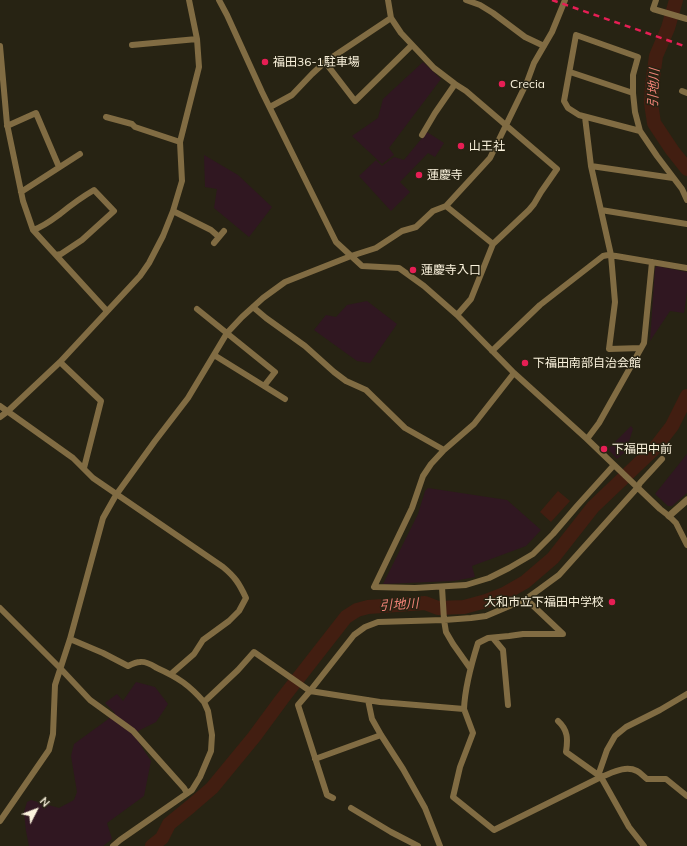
<!DOCTYPE html>
<html>
<head>
<meta charset="utf-8">
<style>
	body { margin:0 }
	#map { position:relative; width:687px; height:846px; overflow:hidden; background:#272313; font-family:Mulish,sans-serif }
	canvas { display:block }
	.north { position:absolute; left:16px; top:790px; width:40px; height:40px; -webkit-text-stroke:3px #272313; paint-order:stroke; rotate:48deg; font-size:11px; font-weight:700; line-height:16px; text-align:center; color:#fbf3dd }
	.north::after { content:''; display:block; margin:auto; width:14px; height:18px; background:#fbf3dd; clip-path:polygon(50% 0,100% 100%,50% 72%,0 100%) }
</style>
</head>
<body>
<div id="map">
<canvas width="687" height="846"></canvas>
<div class="north">N</div>
</div>
<script>
const g = document.querySelector('canvas').getContext('2d');
g.lineJoin = 'round';
function fill(path, color) { g.fillStyle = color; g.fill(path, 'evenodd'); }
function stroke(path, color, width, dash) { g.strokeStyle = color; g.lineWidth = width; g.lineCap = dash ? 'butt' : 'round'; g.setLineDash(dash || []); g.stroke(path); }
function drawText(font, color, halo, rows, align = 'center') {
  g.font = font + ' Mulish,"Noto Sans JP",sans-serif'; g.lineWidth = 3; g.setLineDash([]); g.textBaseline = 'middle'; g.strokeStyle = halo; g.fillStyle = color; for (const [text, x, y, turn = 0] of rows) {
    g.save(); g.translate(x, y); g.rotate((+turn || 0) * Math.PI / 180); g.textAlign = isNaN(turn) ? turn : align; if (halo) g.strokeText(text, 0, 0); g.fillText(text, 0, 0); g.restore();
  }
}
const green = new Path2D(`
	M423,62L441,79L389,148L394,155L382,164L352,136L378,118L383,99Z
	M427,132L444,143L435,157L428,153L400,182L410,192L391,211L359,176L376,160L382,166L394,157L404,160Z
	M204,155L238,175L272,207L249,237L214,208L217,189L205,187Z
	M657,266L687,272V292L684,313L670,311L650,341L655,268Z
	M367,301L397,324L370,363L357,361L314,330L326,315L336,317L347,305Z
	M631,426L633,429L626,451L617,459L608,449Z
	M687,454V493L672,506H668L655,494Z
	M428,488L507,500L541,530L526,546L472,566L475,577L454,581L383,584L418,514L425,491Z
	M136,682L155,687L168,704L156,722L140,730L134,735L151,761L144,796L107,823L112,839L103,846H29L26,831L24,812L27,802L31,800L59,808L74,800L77,792L71,756L74,744L107,720L115,713L105,703L117,694L123,701Z`);
const water = new Path2D(`
	M558,491L570,501L551,522L540,512Z`);
const river = new Path2D(`
	M676,0L668,28L656,56L652,85L651,103L654,123L672,150L687,169
	M152,846L162,838L169,824L191,806L212,788L254,737L282,699L346,617L357,610L368,607L425,603L438,608L464,607L486,601L504,594L525,582L553,558L593,507L655,448L672,426L687,396`);
const minor = new Path2D(`
	M219,0L227,15L262,92L336,242L362,266L399,268L424,286L457,315L514,373L587,439L660,509L669,516L676,523L687,545
	M388,0L391,18L401,33L434,68L455,84L466,91L557,169L541,192L534,204L529,210L493,244L471,299L457,315
	M466,0L480,5L493,13L525,37L544,46
	M656,0L653,9L687,19
	M132,45L197,39
	M0,46L7,124L23,201L33,230L107,311
	M325,62L355,101L412,45
	M570,72L633,93
	M682,91L687,93
	M270,107L292,95L312,74L325,62L391,18
	M106,117L132,124L135,127L180,142
	M585,117L591,166L673,178
	M7,126L36,113L59,167
	M640,131L579,115L568,108L564,101L576,35L638,57L633,75V93L635,112L640,131L657,156L682,189L687,200
	M422,135L435,113L455,84
	M591,166L611,255L615,302L609,349L641,348
	M21,192L80,154
	M446,206L493,244
	M601,210L687,224
	M173,211L211,230L219,237
	M33,230C43,227 52,220 60,214C71,205 82,197 94,190L114,211L82,240L61,254L56,255
	M214,243L224,231
	M253,307L266,318L305,346L334,372L346,381L366,390L405,428L444,450
	M197,309L275,372L264,386
	M492,351L540,305L603,256L608,255L616,256L687,268
	M214,355L285,399
	M60,362L101,401L84,468
	M514,373L474,424L444,450L431,464L423,476L412,508L374,587L415,588L466,585L489,578L509,568L533,554L553,534L577,506L614,465
	M0,406L73,458L93,478L223,567C235,577 239,583 246,598L239,611L229,621L203,640L194,654L171,674
	M0,417L8,411L60,362L140,276L149,263L163,236L173,211L182,181L180,142L199,67L197,39L189,0
	M587,439L599,423L644,343L652,262
	M442,587L444,620L446,632L453,644L470,668
	M0,608L60,668L90,700L133,731L184,788L187,793
	M493,638L503,650L508,705
	M70,639L103,653L128,666C132,664 136,662 140,662C146,661 152,665 157,668C179,678 189,685 204,702
	M368,700L372,719L381,735L403,769L425,808L440,846
	M464,709L473,733L460,767L453,797L494,830L601,777L599,773L607,750L615,736L626,727L660,710L687,694
	M558,721C568,730 568,739 566,752L601,777L629,827L644,846
	M315,759L381,735
	M601,777C612,773 625,765 637,771C641,773 644,777 647,779H666L687,796
	M333,798L327,795L298,705L310,691L354,635L365,627L378,622L444,620L471,618L486,616L526,599L540,589L559,575L638,487L640,483L662,459
	M351,808L391,832L418,846
	M0,821L49,750L53,734L55,685L70,639L103,518L116,495L155,441L188,398L227,333L242,317L263,298L285,282L351,256L376,248L402,231L416,227L433,211L446,206L490,158L527,82L534,63L552,32L565,0
	M113,846L120,840L192,790L200,777L211,751L212,735L208,711L204,702L238,670L254,652L310,691L380,702L464,709C465,686 471,665 478,643L488,638L509,636L523,634H563L526,599`);
const tertiary = new Path2D(`
	M669,516L687,500`);
const rail = new Path2D(`
	M552,0L687,47`);
const markers = [
	[265,62,4,"#e61e54"],
	[502,84,4,"#e61e54"],
	[461,146,4,"#e61e54"],
	[419,175,4,"#e61e54"],
	[413,270,4,"#e61e54"],
	[525,363,4,"#e61e54"],
	[604,449,4,"#e61e54"],
	[612,602,4,"#e61e54"]
];
const poiNames = [
	["福田36-1駐車場",273,62],
	["Crecia",510,84],
	["山王社",469,146],
	["蓮慶寺",427,175],
	["蓮慶寺入口",421,270],
	["下福田南部自治会館",533,363],
	["下福田中前",612,449],
	["大和市立下福田中学校",604,602,"right"]
];
const waterNames = [
	["引地川",654,88,-87],
	["引地川",399,605,-4]
];
fill(green, '#301721');
fill(water, '#421e11');
stroke(river, '#421e11', 14);
stroke(minor, '#816c43', 6);
stroke(tertiary, '#816c43', 7);
stroke(rail, '#e61e54', 2.5, [6, 5]);
for (const [x, y, r, color] of markers) { const dot = new Path2D(); dot.arc(x, y, r, 0, 2 * Math.PI); g.fillStyle = color; g.fill(dot); stroke(dot, '#272313', 1.5); }
drawText('12px', '#fbf3dd', '#272313', poiNames, 'left');
drawText('italic 13px', '#f08276', '#272313', waterNames);
</script>
</body>
</html>
